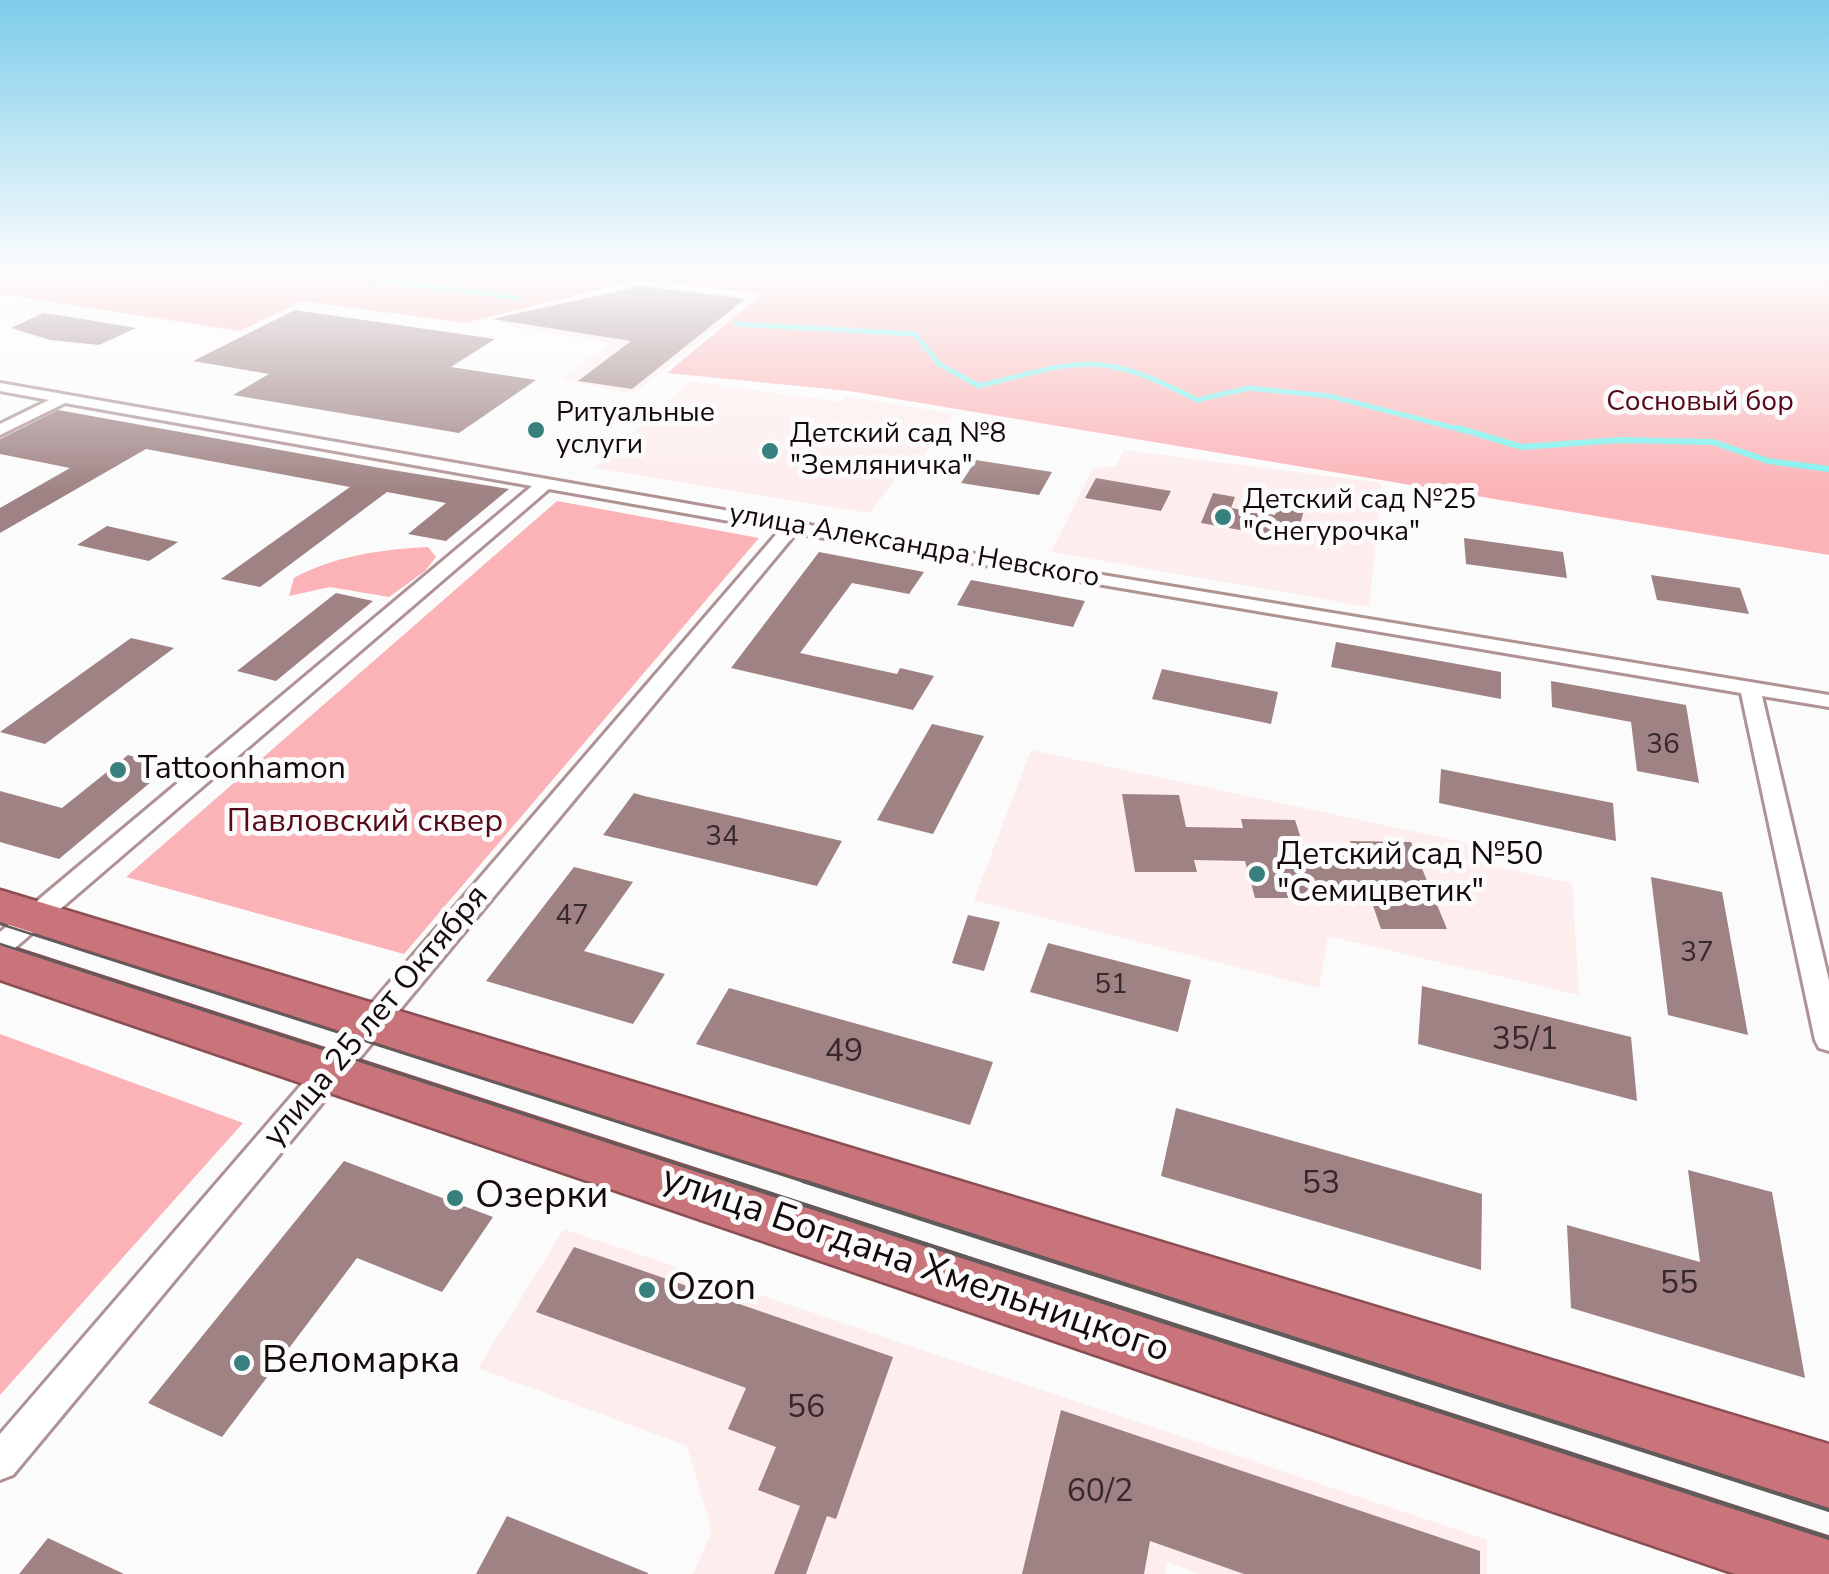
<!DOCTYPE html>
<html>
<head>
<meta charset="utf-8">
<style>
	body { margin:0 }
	canvas { display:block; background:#fbfbfb }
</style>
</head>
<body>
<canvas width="1829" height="1574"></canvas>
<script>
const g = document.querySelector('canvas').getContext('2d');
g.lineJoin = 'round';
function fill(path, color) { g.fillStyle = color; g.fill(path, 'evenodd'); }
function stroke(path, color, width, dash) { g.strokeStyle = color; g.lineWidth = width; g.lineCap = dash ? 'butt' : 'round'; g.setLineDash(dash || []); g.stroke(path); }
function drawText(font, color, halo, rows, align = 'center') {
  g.font = font + ' "Nunito Sans",sans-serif'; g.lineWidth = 10; g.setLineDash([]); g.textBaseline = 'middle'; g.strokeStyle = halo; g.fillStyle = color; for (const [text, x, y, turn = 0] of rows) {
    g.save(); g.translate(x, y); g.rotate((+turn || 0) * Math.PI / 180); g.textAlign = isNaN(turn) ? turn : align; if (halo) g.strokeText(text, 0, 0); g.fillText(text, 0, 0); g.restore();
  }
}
const built = new Path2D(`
	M641,284L757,297L633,394L561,379L610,343L509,326L500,315Z
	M690,381L840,402L846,396L955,414L910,475L900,473L870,513L594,468Z
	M1124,450L1382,483L1369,607L1051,552L1093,468L1116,466Z
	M1031,750L1487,847L1488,865L1572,883L1579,995L1328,936L1319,988L974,900Z
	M564,1229L1487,1540V1574H1199L1167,1562L1165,1574H693L712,1531L687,1446L478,1368Z`);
const green = new Path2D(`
	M0,274H1829V555L849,391L667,373L762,294L638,280L465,323L302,301L240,331L0,294Z
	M557,501L759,538L404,954L126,877Z
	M428,547L436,557L425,571L389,597L330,587L289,596L294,578C333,556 384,549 428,547Z
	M0,1034L243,1123L0,1395Z`);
const streamFar1 = new Path2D(`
	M337,274L520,298
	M736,324L915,334L939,364L979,386C1083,360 1098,349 1197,400L1249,388L1329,396L1466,431`);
const stream = new Path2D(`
	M1458,428L1522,447L1619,440L1713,442L1768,461L1829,469`);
const building = new Path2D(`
	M642,286L745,299L632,389L578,381L631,341L492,319Z
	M295,310L495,339L451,367L536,380L459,433L233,395L269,374L193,361Z
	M43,313L71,317L136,328L99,345L50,340L11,328Z
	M58,410L380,468L509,489L446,541L408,534L446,503L387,492L260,587L221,579L350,487L146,449L0,533V508L70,468L0,454V439Z
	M976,460L1052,472L1039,495L961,483Z
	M1096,478L1171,491L1161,511L1085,498Z
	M1213,493L1235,497L1231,508L1275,515L1278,505L1304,510L1296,540L1201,523Z
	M107,526L178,542L149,561L77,545Z
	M1464,538L1563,552L1567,578L1466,564Z
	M819,552L924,572L909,594L852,583L800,653L897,674L900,668L934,676L913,710L731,668Z
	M1651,575L1740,588L1749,614L1657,600Z
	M971,580L1085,601L1073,627L957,605Z
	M336,593L373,601L276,681L237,671Z
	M131,638L174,648L45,744L0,732Z
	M1336,642L1501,672V699L1331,667Z
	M1162,669L1278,692L1271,724L1152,699Z
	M1551,681L1686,705L1699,783L1637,771L1631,722L1552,707Z
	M932,724L984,736L933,834L877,820Z
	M128,755L170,766L59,859L0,842V791L62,808Z
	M1441,769L1613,803L1616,841L1439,803Z
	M634,793L644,796L842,841L817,886L603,835Z
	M1122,794L1179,795L1186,827L1243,828L1241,819L1295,820L1305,851H1354L1350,841L1411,842L1447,929H1381L1367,888H1310L1313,898H1255L1245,861L1194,860L1197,872H1135Z
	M574,867L633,882L584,951L665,974L633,1024L486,981Z
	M1651,877L1722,892L1748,1035L1668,1015Z
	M968,915L1000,922L984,971L952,963Z
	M1048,943L1191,980L1178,1032L1030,992Z
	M1422,986L1631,1037L1637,1101L1418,1044Z
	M729,988L993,1062L970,1125L696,1044Z
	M1176,1108L1482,1194L1481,1270L1161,1176Z
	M344,1161L493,1217L442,1292L357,1258L222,1437L148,1403Z
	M1688,1170L1772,1192L1805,1378L1571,1308L1567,1225L1700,1262Z
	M574,1247L893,1357L836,1519L827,1516L806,1574H774L800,1506L758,1490L776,1447L728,1429L746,1388L536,1312Z
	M1061,1410L1480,1551V1574H1244L1150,1541L1144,1574H1022Z
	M507,1516L648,1573V1574H476Z
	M48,1538L124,1574H19Z`);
const street = new Path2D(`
	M0,383L963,552L1829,695V707L1762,696L1829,981V1051L1819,1048L1815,1040L1741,693L796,533L13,1475L0,1480V1434L780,530L549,489L9,953L0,956V932L532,486L65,403L0,435V424L49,400L0,391Z`);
const highway = new Path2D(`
	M0,890L1829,1444V1508L0,922Z
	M0,944L1829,1538V1574H1735L0,980Z`);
const tramFar1 = new Path2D(`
	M0,924L811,1184
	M0,944L738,1184`);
const tram = new Path2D(`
	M731,1181L1829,1538
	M803,1181L1829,1510`);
const markers = [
	[536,430,10,"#37807e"],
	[770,451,10,"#37807e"],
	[1223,517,10,"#37807e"],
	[118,770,10,"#37807e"],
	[1257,874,10,"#37807e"],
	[455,1198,10,"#37807e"],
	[647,1290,10,"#37807e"],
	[242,1363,10,"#37807e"]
];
const farParknames = [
	["Сосновый бор",1700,403]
];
const farPoinames = [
	["Ритуальные",556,414],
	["услуги",556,446],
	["Детский сад №8",790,435],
	["\"Земляничка\"",790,467],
	["Детский сад №25",1243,501],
	["\"Снегурочка\"",1243,533]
];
const farStreetnames = [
	["улица Александра Невского",914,547,10]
];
const numberNames = [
	["36",1663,746],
	["34",722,838],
	["47",572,917],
	["37",1697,954],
	["51",1111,986]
];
const poiNames = [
	["Tattoonhamon",138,770],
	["Детский сад №50",1277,856],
	["\"Семицветик\"",1277,893]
];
const parkNames = [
	["Павловский сквер",365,823]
];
const streetNames = [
	["улица 25 лет Октября",377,1017,-50]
];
const nearNumbernames = [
	["35/1",1525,1041],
	["49",844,1053],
	["53",1321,1185],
	["55",1679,1285],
	["56",806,1409],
	["60/2",1100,1493]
];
const nearPoinames = [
	["Озерки",475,1198],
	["Ozon",667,1290],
	["Веломарка",262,1363]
];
const nearStreetnames = [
	["улица Богдана Хмельницкого",915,1266,19]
];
fill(built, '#fdeded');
fill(green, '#fbb3b7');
stroke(streamFar1, '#7cf1ed', 5);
stroke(stream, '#7cf1ed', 6);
fill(building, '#9f8283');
stroke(street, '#af9293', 6);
stroke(highway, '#8a4e53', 5);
fill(street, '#fff');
fill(highway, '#c9737a');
stroke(tramFar1, '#615b5b', 2.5);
stroke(tram, '#615b5b', 4);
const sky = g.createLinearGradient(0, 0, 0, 494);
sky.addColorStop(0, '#7dccea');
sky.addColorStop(0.55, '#fdfdfd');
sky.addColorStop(1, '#fdfdfd00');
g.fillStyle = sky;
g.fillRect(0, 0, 1829, 494);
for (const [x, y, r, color] of markers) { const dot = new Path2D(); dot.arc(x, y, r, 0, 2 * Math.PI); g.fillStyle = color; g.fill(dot); stroke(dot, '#fbfbfb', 4); }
drawText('28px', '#58081b', '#fbfbfb', farParknames);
drawText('28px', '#140a0b', '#fbfbfb', farPoinames, 'left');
drawText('28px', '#140a0b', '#fbfbfb', farStreetnames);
drawText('28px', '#372829', null, numberNames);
drawText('32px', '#140a0b', '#fbfbfb', poiNames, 'left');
drawText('32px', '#58081b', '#fbfbfb', parkNames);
drawText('32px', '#140a0b', '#fbfbfb', streetNames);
drawText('32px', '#372829', null, nearNumbernames);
drawText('38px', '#140a0b', '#fbfbfb', nearPoinames, 'left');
drawText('38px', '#140a0b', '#fbfbfb', nearStreetnames);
</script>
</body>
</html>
